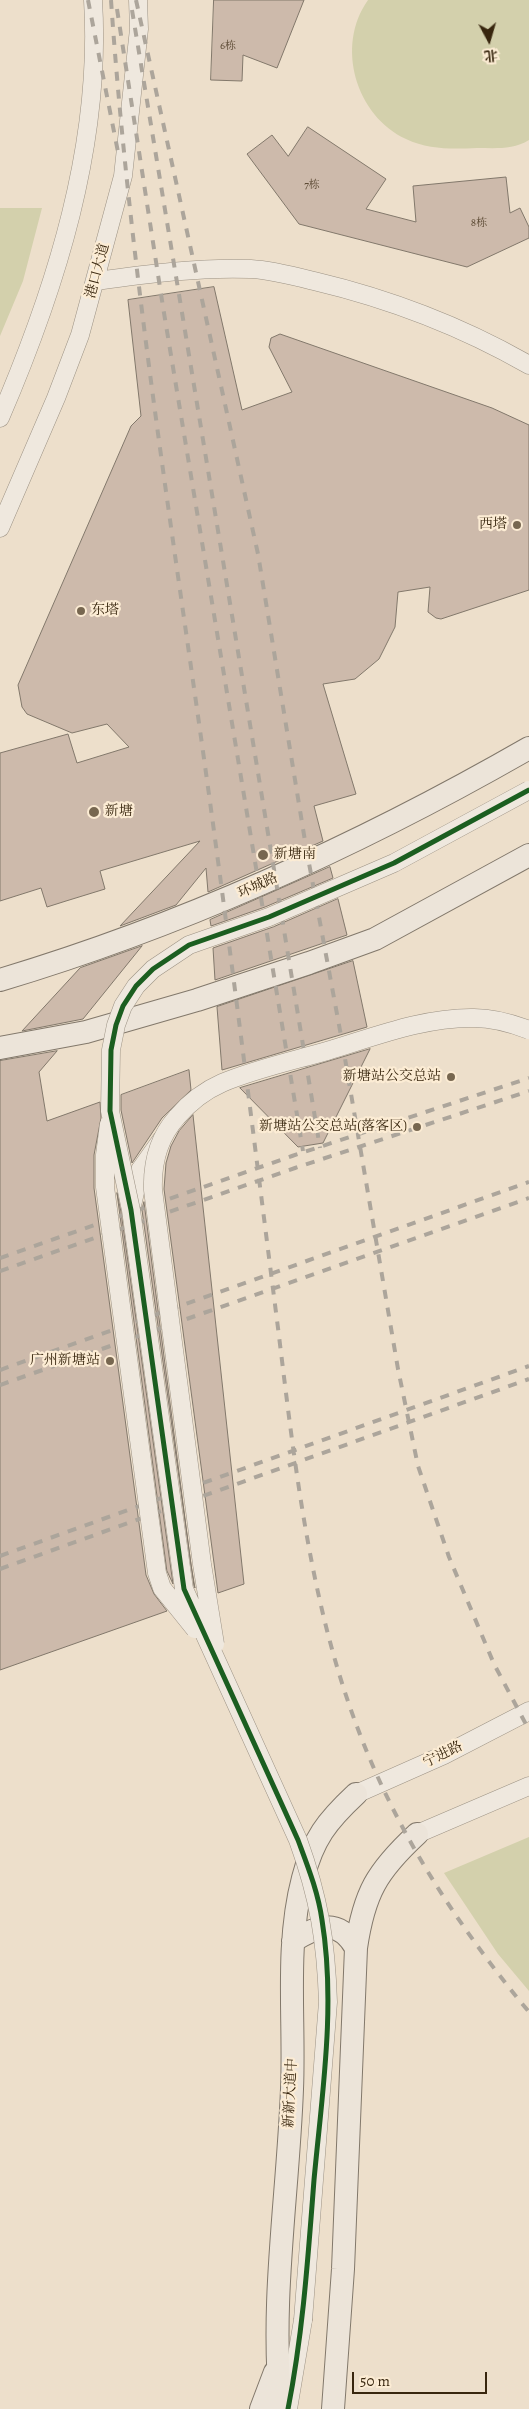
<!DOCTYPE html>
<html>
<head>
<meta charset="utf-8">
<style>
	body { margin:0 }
	#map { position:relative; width:529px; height:2409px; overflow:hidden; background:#eddfcb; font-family:Alegreya,"Noto Serif SC",serif }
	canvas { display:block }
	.north { position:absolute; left:464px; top:15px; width:50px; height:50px; -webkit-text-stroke:4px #fcecd4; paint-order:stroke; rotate:174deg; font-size:14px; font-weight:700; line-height:20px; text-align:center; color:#38260e }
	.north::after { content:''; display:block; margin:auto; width:18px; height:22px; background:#38260e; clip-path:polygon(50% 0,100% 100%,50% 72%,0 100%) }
	.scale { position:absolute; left:352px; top:2372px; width:135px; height:22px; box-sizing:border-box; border:2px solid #38260e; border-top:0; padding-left:6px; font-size:15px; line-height:18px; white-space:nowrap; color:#38260e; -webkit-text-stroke:4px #fcecd4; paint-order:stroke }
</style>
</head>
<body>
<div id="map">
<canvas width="529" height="2409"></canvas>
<div class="north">北</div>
<div class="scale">50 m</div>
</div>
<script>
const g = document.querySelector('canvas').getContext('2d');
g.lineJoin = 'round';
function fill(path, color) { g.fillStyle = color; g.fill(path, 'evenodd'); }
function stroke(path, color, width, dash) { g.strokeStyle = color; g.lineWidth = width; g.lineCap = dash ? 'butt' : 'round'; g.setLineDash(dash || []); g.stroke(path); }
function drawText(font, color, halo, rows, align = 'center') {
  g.font = font + ' Alegreya,"Noto Serif SC",serif'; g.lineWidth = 4.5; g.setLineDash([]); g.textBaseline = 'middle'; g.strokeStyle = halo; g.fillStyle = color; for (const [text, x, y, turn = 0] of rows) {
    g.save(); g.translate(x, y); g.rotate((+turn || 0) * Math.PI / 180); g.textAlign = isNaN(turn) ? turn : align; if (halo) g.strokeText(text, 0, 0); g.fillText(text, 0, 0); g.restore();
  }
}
const green = new Path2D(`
	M368,0H529V140C513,150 495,148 477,148C453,149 429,150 406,139C356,116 335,46 368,0Z
	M0,208H42L23,281L0,336Z
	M529,1837V1991L498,1954L444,1873Z`);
const building = new Path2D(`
	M214,0H304L277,68L243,55L242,81L211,80Z
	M308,127L386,179L366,209L416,222L413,186L506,177L510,213L520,208L529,227V238L467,267L299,224L247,154L272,135L288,156Z
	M214,287L242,410L292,392L269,347L271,338L280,334L492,408L529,425V590L441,619L436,618L428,612L430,587L398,592L395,627L379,659L355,679L323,684L356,794L314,806L323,841L208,892L206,868L176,905L120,926L200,841L100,871L105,889L66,901L47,907L41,888L0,901V753L68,734L77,763L129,747L107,724L72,733L27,714L22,707L18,685L131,426L141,416L128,300Z
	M330,867L333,878L265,907L211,926L210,920Z
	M338,899L347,935L215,980L213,948L273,927Z
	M142,946L83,1019L22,1031L80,968Z
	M353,961L367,1027L222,1070L217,1007Z
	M370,1049L323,1143L298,1147L240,1088Z
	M57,1051L39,1072L47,1121L100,1102L101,1118L94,1155V1188L146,1575L154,1594L167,1611L0,1670V1061Z
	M189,1070L191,1090L162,1118L132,1163L121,1110V1095Z
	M193,1115L244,1584L218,1593L164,1189L166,1163L171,1146L179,1131Z
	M117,1193L121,1212L173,1584L167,1571Z
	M144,1202L191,1565L195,1588L194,1586L142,1210Z`);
const minor = new Path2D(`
	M96,281C147,274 199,267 251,269C271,270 294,276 314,281C390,299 461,326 529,365
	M0,418C56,288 102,144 93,0
	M0,528L56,398L80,335L123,176L139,29L138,0
	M131,1210L140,1170L162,1139
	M356,1794L444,1755L529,1711
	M417,1834L529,1786
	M288,2409L303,2320`);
const major = new Path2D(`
	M0,980C187,924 360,845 529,748
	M0,1048L86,1032L197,1000L309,963L375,939L529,855
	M293,1941C318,1925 339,1918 356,1948
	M261,2409L275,2372
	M281,2409C270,2302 288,2196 292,2089C295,2019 285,1946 303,1878C313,1839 327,1821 356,1794
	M333,2409L343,2269L356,1948C364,1893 377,1871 417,1834`);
const rail = new Path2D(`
	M88,0L119,157
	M111,0C131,289 180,575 218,861C239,1017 258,1172 278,1328C295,1466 310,1607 361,1737C400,1838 460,1929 529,2012
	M136,0L258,554L306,847L342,1041L398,1369L418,1466L449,1557L494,1664L529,1730
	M117,9L163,307L303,1151
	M132,10L320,1148
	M0,1258L292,1156L529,1078
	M0,1271L295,1168L529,1091
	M0,1370L529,1182
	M0,1385L529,1198
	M0,1556L529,1366
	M0,1569L529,1379`);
const minorBridge = new Path2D(`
	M109,1124L105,1155V1187L157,1573L162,1588L195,1629
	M215,1644L202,1564L153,1190C152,1163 159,1137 177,1117C189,1103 206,1090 222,1083C255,1069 292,1061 327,1051C374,1037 424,1017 474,1018C493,1018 511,1023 529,1030
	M303,2320L328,2002C326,1941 319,1898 298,1840L184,1589L131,1210L110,1111L111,1050L116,1025L123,1006L136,986L153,969L189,945L269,917L394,863L529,790`);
const cycleway = new Path2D(`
	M288,2409C303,2333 308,2257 314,2180C322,2094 336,2006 322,1920C318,1892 308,1867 298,1840L184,1589L131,1210L110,1111L111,1050L116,1025L123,1006L136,986L153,969L189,945L269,917L394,863L529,790`);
const markers = [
	[517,525,5,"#776750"],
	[81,611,5,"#776750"],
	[94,812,6,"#776750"],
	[263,855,6,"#776750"],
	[451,1077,5,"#776750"],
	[417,1127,5,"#776750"],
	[110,1361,5,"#776750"]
];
const numberNames = [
	["6栋",228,46],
	["7栋",312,185],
	["8栋",479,223]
];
const streetNames = [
	["港口大道",98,271,-75],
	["环城路",258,886,-24],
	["宁进路",443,1755,-26],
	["新新大道中",291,2093,-87]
];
const poiNames = [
	["西塔",507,525],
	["东塔",91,611,"left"],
	["新塘",105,812,"left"],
	["新塘南",274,855,"left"],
	["新塘站公交总站",441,1077],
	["新塘站公交总站(落客区)",407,1127],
	["广州新塘站",100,1361]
];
fill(green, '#d3d0ac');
fill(building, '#cdbaab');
stroke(building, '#82786b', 1);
stroke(minor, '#9c9284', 19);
stroke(major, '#82786b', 24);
stroke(minor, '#efe8de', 18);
stroke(major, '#ece4d9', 22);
stroke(rail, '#aca59b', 4, [9, 9]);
stroke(minorBridge, '#9c9284', 19, []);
stroke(minorBridge, '#efe8de', 18);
stroke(cycleway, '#1b5e20', 5);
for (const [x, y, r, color] of markers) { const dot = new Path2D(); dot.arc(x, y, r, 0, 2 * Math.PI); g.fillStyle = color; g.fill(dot); stroke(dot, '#fcecd4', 2); }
drawText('11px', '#5d4b35', null, numberNames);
drawText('14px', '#38260e', '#fcecd4', streetNames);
drawText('14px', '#38260e', '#fcecd4', poiNames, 'right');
</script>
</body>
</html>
